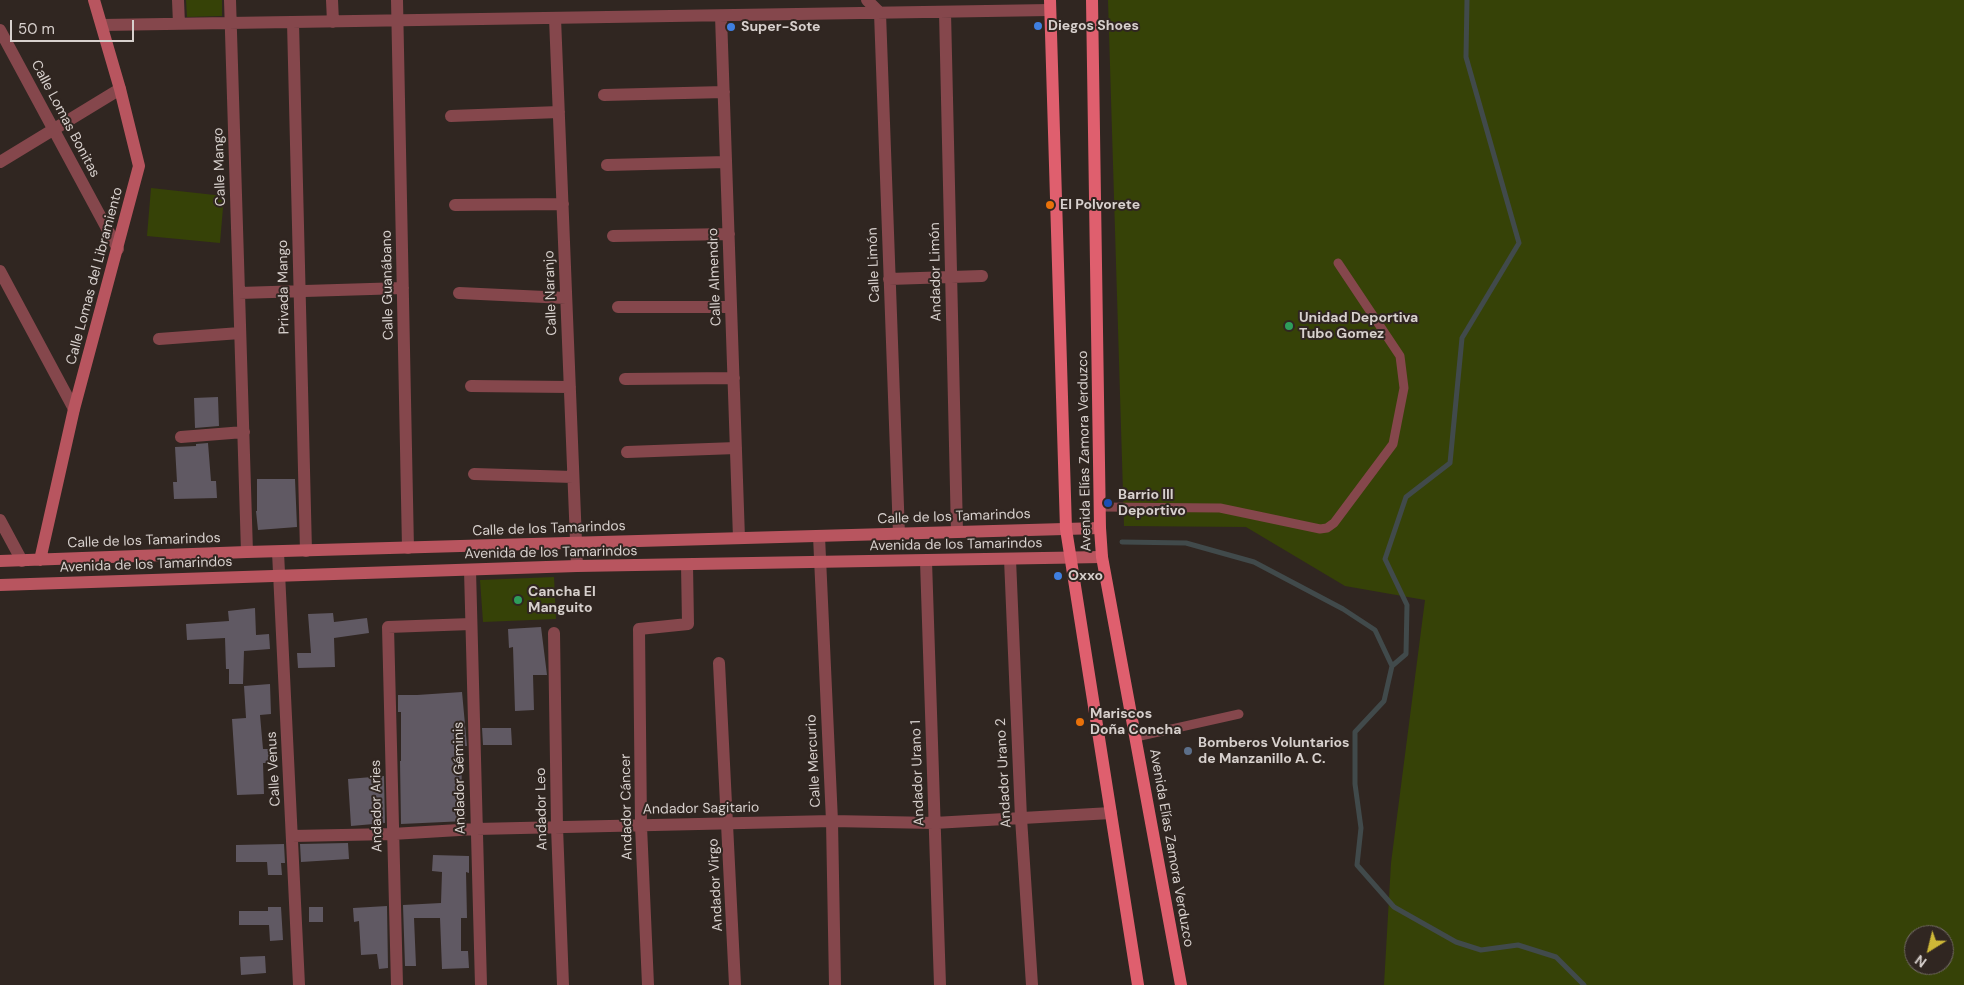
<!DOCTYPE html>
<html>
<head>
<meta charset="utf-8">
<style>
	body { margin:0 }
	#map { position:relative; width:1964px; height:985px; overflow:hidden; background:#302621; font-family:"DM Sans",sans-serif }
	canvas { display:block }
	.north { position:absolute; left:1904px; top:925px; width:50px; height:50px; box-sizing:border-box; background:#302621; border:1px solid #736a66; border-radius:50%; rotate:216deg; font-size:14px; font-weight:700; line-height:20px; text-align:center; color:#d7d0cd }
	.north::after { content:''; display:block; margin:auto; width:18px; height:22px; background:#ceb837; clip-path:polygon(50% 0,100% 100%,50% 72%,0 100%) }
	.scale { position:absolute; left:10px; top:20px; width:124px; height:22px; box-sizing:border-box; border:2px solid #d7d0cd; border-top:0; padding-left:6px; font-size:15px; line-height:18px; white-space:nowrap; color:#d7d0cd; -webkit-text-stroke:4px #302621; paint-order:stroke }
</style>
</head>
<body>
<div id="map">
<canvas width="1964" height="985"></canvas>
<div class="north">N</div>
<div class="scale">50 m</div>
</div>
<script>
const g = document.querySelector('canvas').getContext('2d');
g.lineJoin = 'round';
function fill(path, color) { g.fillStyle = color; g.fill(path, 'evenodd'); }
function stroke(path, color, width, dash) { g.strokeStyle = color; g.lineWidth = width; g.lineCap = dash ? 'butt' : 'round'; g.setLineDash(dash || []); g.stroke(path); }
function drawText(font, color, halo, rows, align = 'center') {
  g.font = font + ' "DM Sans",sans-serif'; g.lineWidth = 4; g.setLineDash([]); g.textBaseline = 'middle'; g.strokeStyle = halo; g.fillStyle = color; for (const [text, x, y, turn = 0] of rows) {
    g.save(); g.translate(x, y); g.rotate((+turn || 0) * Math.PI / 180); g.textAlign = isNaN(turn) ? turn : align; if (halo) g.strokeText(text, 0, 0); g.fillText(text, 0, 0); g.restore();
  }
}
const green = new Path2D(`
	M186,0H222V16L187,17Z
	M1108,0H1964V985H1384L1391,863L1425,600L1345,586L1246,527L1124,526ZM1914,935H1944V965H1914Z
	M151,188L224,196L220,243L147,236Z
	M554,577L556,619L483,622L480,580Z`);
const stream = new Path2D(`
	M1122,542L1186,543L1254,562L1343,609L1375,630L1392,666L1384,701L1355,732V784L1361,828L1357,865L1394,907L1456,942L1481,950L1518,945L1556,957L1584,985
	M1392,666L1406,654L1407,605L1385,559L1406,497L1450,463L1462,338L1519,243L1466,57L1467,0`);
const building = new Path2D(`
	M218,397L219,426L195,428L194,398Z
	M208,443L211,481H216L217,498L174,499L173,482H177L175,447L196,446V444Z
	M257,479H295L297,527L258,530L256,511H257Z
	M255,608L256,635L269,634L270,649L244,651L243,684H229V669H226L225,638L187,640L186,624L229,621L228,611Z
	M333,613L334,622L367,618L369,633L334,638L335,667L298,668L297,653H311L308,614Z
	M541,627L547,675H533L534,710L515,711L513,647L509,648L508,629Z
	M270,684L271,714L260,715L263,749H276V763H263L264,794L237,795L232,719L246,718L244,686Z
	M462,692L467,746H461L462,792H465L466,821L401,824L400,761H401V712H398V695H417Z
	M482,728H511L512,745H483Z
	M384,776L385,823L351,826L348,779Z
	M348,843L349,859L301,862L300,844Z
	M284,844L285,863H281L282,875H268L267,862H236V845Z
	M433,855L469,856V873L466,872L467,918H461V951H468L469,968L442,969L440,918H414L416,966H405L403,905L441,903L442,872L432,871Z
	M387,906L388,968L379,969L377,954L361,955L359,921L354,922L353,908Z
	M268,907H281L283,940L270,941L269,925H239V911H268Z
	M309,907H323V922H309Z
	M265,956L266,973L241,975L240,957Z`);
const lane = new Path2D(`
	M1100,507L1220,508L1320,529L1327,528L1334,523L1393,444L1404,388L1400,356L1338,263
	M1136,737L1239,714`);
const street = new Path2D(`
	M178,0L179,24
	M230,0L247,552
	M332,0L333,22
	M397,0L408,548
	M867,0L880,13L899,534
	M945,12L957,532
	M721,16L739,538
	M555,18L577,566
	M293,22L306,551
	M102,25L1050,10
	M0,30L118,249
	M604,95L724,92
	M451,116L559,112
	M0,162L120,89
	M607,165L726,162
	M455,205L563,204
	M613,236L729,234
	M0,271L74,409
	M889,279L982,276
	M239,293L403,288
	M459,293L566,298
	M618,307H731
	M159,339L240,333
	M625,379L734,378
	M471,386L570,387
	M181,437L244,432
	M627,452L736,448
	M474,474L573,477
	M0,520L22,561
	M819,536L832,821L835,985
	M278,552L299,985
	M1010,559L1021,818L1032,985
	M926,561L940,985
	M470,570L481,985
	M554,633L557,827L563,985
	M719,663L735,985
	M292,836L392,834L476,829L832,821L934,823L1111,813
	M397,985L388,627L471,624
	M648,985L641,826L639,629L688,624L687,565`);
const secondary = new Path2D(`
	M40,560L74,409L139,166L120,89L94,0
	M0,561L247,552L1100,528
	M0,585L577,566L1102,557`);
const primary = new Path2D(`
	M1050,0L1066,529L1138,985
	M1092,0L1100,528L1102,557L1181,985`);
const markers = [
	[1038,26,5,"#3f7fe0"],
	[731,27,5,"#3f7fe0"],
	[1050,205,5,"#e8710a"],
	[1289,326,5,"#2e9e5b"],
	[1108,503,5,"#1a4fb4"],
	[1058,576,5,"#3f7fe0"],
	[518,600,5,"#2e9e5b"],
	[1080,722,5,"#e8710a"],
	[1188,751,5,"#5c6f8a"]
];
const poiNames = [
	["Diegos Shoes",1048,26],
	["Super-Sote",741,27],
	["El Polvorete",1060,205],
	["Unidad Deportiva",1299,318],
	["Tubo Gomez",1299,334],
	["Barrio III",1118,495],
	["Deportivo",1118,511],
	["Oxxo",1068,576],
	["Cancha El",528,592],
	["Manguito",528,608],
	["Mariscos",1090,714],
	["Doña Concha",1090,730],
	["Bomberos Voluntarios",1198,743],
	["de Manzanillo A. C.",1198,759]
];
const streetNames = [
	["Calle Lomas Bonitas",65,119,62],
	["Calle Mango",220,167,-92],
	["Calle Limón",874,265,-92],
	["Andador Limón",936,272,-91],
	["Calle Lomas del Libramiento",95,276,-75],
	["Calle Almendro",715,277,-92],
	["Calle Guanábano",388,285,-91],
	["Privada Mango",284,287,-91],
	["Calle Naranjo",551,293,-92],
	["Avenida Elías Zamora Verduzco",1085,451,-91],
	["Calle de los Tamarindos",954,517,-2],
	["Calle de los Tamarindos",549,529,-2],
	["Calle de los Tamarindos",144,541,-2],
	["Avenida de los Tamarindos",956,545,-1],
	["Avenida de los Tamarindos",551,553,-1],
	["Avenida de los Tamarindos",146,565,-2],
	["Calle Mercurio",814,761,-93],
	["Calle Venus",274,769,-93],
	["Andador Urano 1",918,773,-92],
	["Andador Urano 2",1004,773,-93],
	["Andador Géminis",460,778,-91],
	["Andador Aries",377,806,-91],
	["Andador Cáncer",627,807,-91],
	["Andador Leo",542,809,-91],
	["Andador Sagitario",701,809,-1],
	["Avenida Elías Zamora Verduzco",1171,848,80],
	["Andador Virgo",716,885,-93]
];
fill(green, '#364207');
stroke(stream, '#414a4b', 5);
fill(building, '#605963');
stroke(lane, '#85474c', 9);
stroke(street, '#85474c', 12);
stroke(secondary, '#b8555f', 12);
stroke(primary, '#df5f6e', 12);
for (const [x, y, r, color] of markers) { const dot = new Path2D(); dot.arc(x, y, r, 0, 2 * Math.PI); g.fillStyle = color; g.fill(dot); stroke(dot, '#302621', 2); }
drawText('bold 14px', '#d7d0cd', '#302621', poiNames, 'left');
drawText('14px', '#d7d0cd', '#302621', streetNames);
</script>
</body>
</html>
